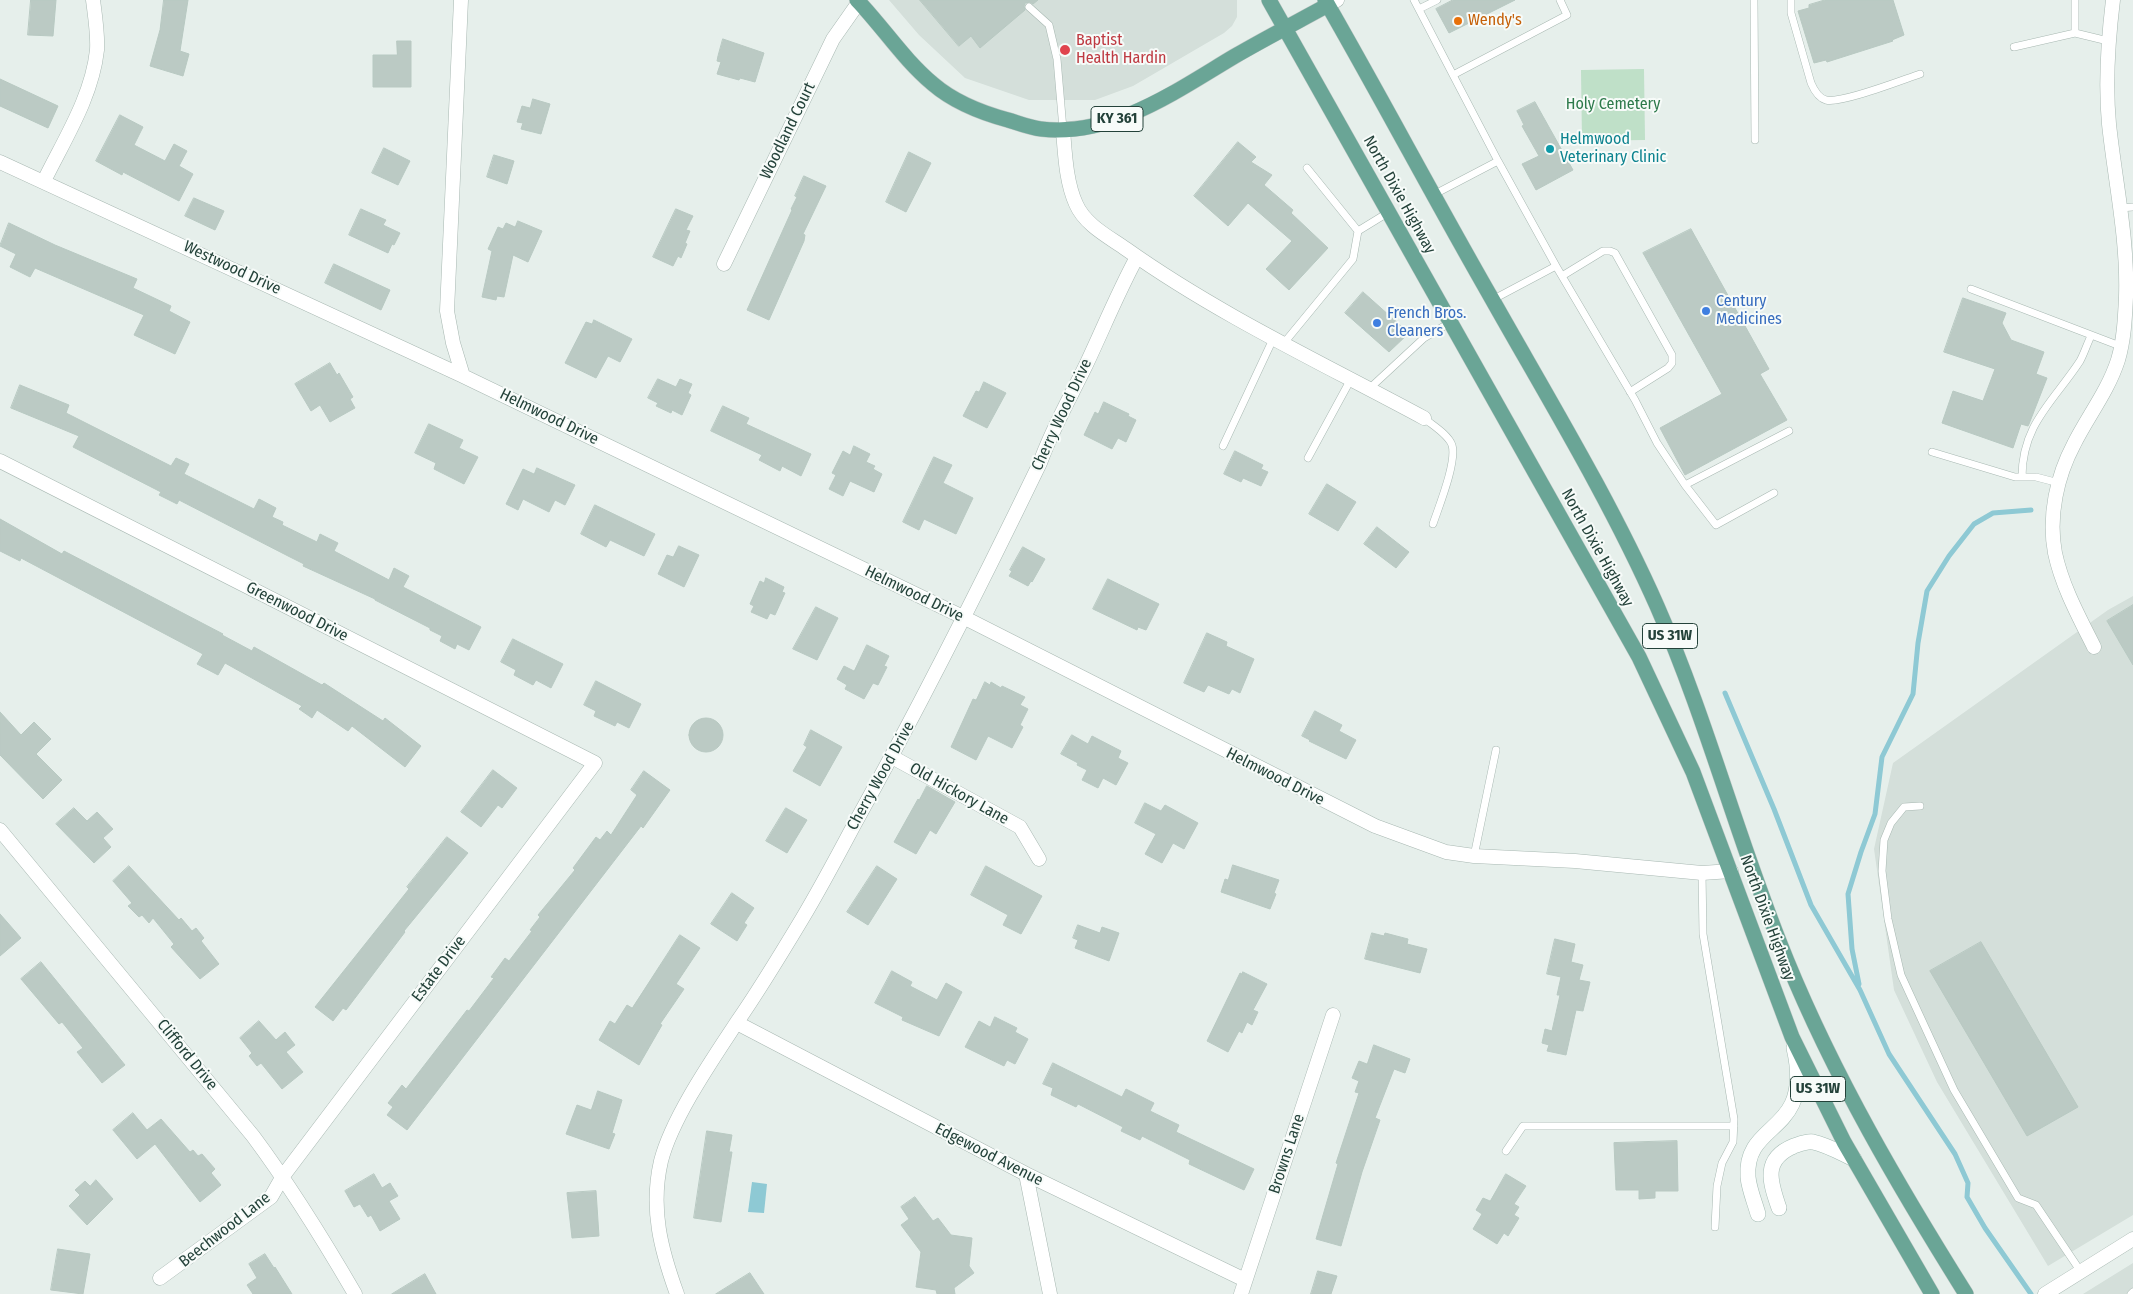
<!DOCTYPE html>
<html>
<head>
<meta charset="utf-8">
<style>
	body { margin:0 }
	canvas { display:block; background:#e6efeb }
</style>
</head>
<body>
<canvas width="2133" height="1294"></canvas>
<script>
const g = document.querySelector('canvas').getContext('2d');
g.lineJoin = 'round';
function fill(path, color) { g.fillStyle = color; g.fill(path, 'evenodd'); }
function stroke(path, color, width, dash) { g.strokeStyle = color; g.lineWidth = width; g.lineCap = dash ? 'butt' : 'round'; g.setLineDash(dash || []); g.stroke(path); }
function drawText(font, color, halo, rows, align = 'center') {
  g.font = font + ' "Fira Sans Condensed",sans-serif'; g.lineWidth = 4; g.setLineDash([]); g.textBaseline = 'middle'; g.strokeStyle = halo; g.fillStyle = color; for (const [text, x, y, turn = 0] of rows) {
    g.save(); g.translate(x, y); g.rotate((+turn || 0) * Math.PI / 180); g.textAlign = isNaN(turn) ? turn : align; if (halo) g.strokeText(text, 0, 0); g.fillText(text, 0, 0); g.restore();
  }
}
const built = new Path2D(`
	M889,0H1237V17L1232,26L1224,33L1133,86L1095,100H1029L965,78L919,35Z
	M2133,596V1215L2048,1266L1937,1082L1894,990L1874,849L1893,763L2108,610Z
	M2133,1263V1294H2083Z`);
const green = new Path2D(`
	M1644,69L1645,140L1582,141L1581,70Z`);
const water = new Path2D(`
	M752,1182L767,1184L764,1213L748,1212Z`);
const stream = new Path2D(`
	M1725,693L1774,809L1811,905L1860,990L1889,1054L1955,1154L1968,1183L1967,1197L1985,1228L2031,1294
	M1859,984L1852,949L1848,894L1861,852L1875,814L1882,757L1913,694L1918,643L1927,591L1949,556L1974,524L1993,513L2031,510`);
const building = new Path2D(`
	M31,0H56L53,36L28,35Z
	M164,0H188L180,51L189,54L183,76L150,66L160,30Z
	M920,0H1038L1033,4L1030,2L1025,3L1024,6L1025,10L980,48L971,36L959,46Z
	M1453,0H1515L1449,33L1436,9Z
	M1825,0H1893L1904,35L1892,40L1893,41L1827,62L1826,60L1814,63L1798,11L1809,8V5Z
	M723,39L764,53L755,82L740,78L739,80L717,74L721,62L717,61L718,56Z
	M397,41H411V87H373V55H397Z
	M0,79L58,106L48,128L0,106Z
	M533,99L550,104L541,134L521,129L523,123L517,122L522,106L530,108Z
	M1535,102L1573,170L1536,190L1522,164L1539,156L1522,126L1524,125L1517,111Z
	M120,115L143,127L134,145L165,161L174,144L187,151L179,166L193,174L179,201L123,172L122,175L96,161Z
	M1238,142L1256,157L1251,162L1272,175L1264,185L1293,210L1291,213L1328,248L1289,290L1266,269L1292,241L1248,203L1228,226L1194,196Z
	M384,148L410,161L398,185L372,173Z
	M909,152L931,163L906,212L886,202Z
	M494,155L514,161L507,184L487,177Z
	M804,176L826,186L803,234L805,235L804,241L769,320L747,310L792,210L791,209L797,197L795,196Z
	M194,198L224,211L215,230L185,216Z
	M361,209L386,220L383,225L400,233L394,245L392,244L388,253L349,235Z
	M676,209L693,216L686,230L690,231L685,243L687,244L681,258L678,256L673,266L653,257Z
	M518,221L542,231L528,262L513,255L504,297L497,296L496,300L482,297L492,251L488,249L498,227L503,229L506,223L515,227Z
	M9,223L55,245L137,279L133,288L171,306L169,311L190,322L175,354L134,335L144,315L35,268L30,277L10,267L16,254L0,246Z
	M1691,229L1769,369L1760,374L1787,420L1685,475L1660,428L1722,394L1643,253Z
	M334,264L390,290L381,310L325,283Z
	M1363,292L1409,333L1389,352L1345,313Z
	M1963,298L2006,313L2002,323L2011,340L2044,352L2036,374L2047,378L2029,424L2028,426L2021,424L2013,448L1942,423L1953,391L1983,401L1995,369L1944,352Z
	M594,320L632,339L620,362L608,356L596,378L565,363L586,322L592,324Z
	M330,363L337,375L339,373L353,397L350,399L355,408L330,422L320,405L311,411L295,384Z
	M658,379L676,387L680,379L692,384L688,393L691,395L682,415L672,410L671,413L656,406L658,403L648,398Z
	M984,382L1006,393L987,428L963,416L976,391L979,392Z
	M20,385L69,405L66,413L171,466L176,458L189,464L184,474L254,509L259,499L276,508L272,517L283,522L282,525L317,542L320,534L338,543L334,551L389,580L394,568L409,576L403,587L481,627L469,650L457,644L455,649L440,641L442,636L430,630V628L375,600V599L303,566L304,564L290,557L179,500L177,504L159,495L161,492L73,447L79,436L11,408Z
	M1104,402L1129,414L1128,416L1136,420L1126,442L1118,438L1112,449L1084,435L1095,412L1098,414Z
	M723,406L749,418L746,424L811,454L801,476L782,466L780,471L759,460L762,455L711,431Z
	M429,424L463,440L459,448L478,457L464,484L434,469L436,463L415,453Z
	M854,446L870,454L866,462L875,466L873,469L882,474L874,492L850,481L843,496L829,489L836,475L832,473L843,451L850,455Z
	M1235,451L1263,465L1261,469L1268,472L1261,486L1243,478L1241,482L1224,474Z
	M934,457L952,465L943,483L973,498L956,534L924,519L919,530L903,522Z
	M537,468L575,485L565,505L555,500L549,512L523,499L518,510L506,504L523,469L534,474Z
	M1327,484L1356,502L1338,531L1309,514Z
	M595,505L655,534L644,556L610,540L606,547L581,534Z
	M0,519L62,554L64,551L223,634L222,635L252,651L254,647L322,685L324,683L383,721L385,718L421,746L405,767L352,726L348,731L317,710L312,718L299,709L302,706L225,663L218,675L197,664L203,654L21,558L20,561L0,551Z
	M1377,527L1409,552L1396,568L1364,544Z
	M679,546L699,555L684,587L658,574L667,555L673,557Z
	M1023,547L1045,559L1032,582L1031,581L1028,586L1009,576L1012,571L1010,570Z
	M766,578L784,587L782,592L785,593L775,615L770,613L767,619L751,612L754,606L750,604L760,581L764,583Z
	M1108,579L1159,604L1146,630L1138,627L1137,630L1093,609Z
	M2133,605V665L2107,621Z
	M816,607L838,618L817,660L793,649Z
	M1207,633L1227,642L1226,646L1254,659L1240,693L1232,689L1229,694L1208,685L1204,692L1184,683Z
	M513,639L563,664L551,688L536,680L533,685L514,675L516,670L501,662Z
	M867,645L889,656L884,666L887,667L878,685L873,683L864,699L845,689L847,685L837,679L844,666L854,671Z
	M596,681L641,704L629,728L617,722L615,726L594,716L596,711L584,705Z
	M985,682L990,685L991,682L1001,688L1002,686L1025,697L1020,705L1028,709L1020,725L1023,727L1012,748L988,736L976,760L951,747L973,699L976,700Z
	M1315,711L1342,725L1339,731L1356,740L1346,759L1309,741L1310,740L1302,736Z
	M0,712L21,735L34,722L51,739L36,754L62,780L43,799L0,755Z
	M689 735a17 17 0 1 1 34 0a17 17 0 1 1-34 0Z
	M811,730L842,747L820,786L793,771L807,747L804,745Z
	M1072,735L1088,744L1092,736L1121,751L1118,758L1128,763L1116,785L1103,778L1098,788L1082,780L1087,770L1077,765L1078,763L1061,754Z
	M493,770L517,788L502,808L498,805L481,827L461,812Z
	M644,771L670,790L643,828L641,826L407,1130L387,1115L393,1107L388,1103L402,1085L406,1089L467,1010L469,1011L494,978L491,977L505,958L509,961L532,931L530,930L540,917L538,915L575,870L573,868L596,837L600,840L607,831L611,835L637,795L631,790Z
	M927,786L955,802L936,834L930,830L916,854L894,842L918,799L919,800Z
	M1145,803L1161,811L1165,805L1198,823L1184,849L1173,843L1162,863L1145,854L1156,834L1135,823Z
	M74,808L87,821L97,812L113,829L103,838L111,847L94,863L56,824Z
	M786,808L807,820L787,853L766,841Z
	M447,837L468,853L404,931L405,932L346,1010L343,1008L333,1021L315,1007L409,889L407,887Z
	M1233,865L1279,880L1274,893L1276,894L1270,909L1221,892L1225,879L1228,880Z
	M129,866L179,920L181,918L192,931L196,928L204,938L201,941L219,964L200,979L171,947L174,944L153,918L149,923L142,915L139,917L128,906L132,903L113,881Z
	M877,866L897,879L868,925L847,912Z
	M986,866L1042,896L1021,934L1003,925L1008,915L971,895Z
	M732,893L754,908L744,923L747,925L737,941L711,924Z
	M0,914L21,938L0,956Z
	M1078,925L1100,933L1102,927L1119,933L1109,961L1075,948L1078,940L1073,938Z
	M1372,933L1384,936L1385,933L1408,939L1407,944L1427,949L1420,973L1365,959Z
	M680,935L700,948L676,984L684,989L660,1024L662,1025L639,1065L599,1040L610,1021L615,1024L627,1005L632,1008Z
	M1555,939L1575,944L1571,962L1583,965L1579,980L1590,982L1583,1011L1576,1010L1566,1055L1547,1051L1549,1045L1542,1043L1545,1029L1552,1031L1560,995H1557L1561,977L1547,974Z
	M1981,942L2078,1107L2027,1136L1930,971Z
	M41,962L125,1065L102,1083L77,1052L83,1048L62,1022L59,1024L21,979Z
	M892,971L912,982L910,986L937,1000L946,983L962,992L939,1036L902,1020L903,1017L875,1003Z
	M1243,972L1267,984L1253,1010L1258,1012L1252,1025L1247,1022L1242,1033L1239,1031L1228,1052L1207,1041L1240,973L1242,974Z
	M995,1017L1017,1028L1015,1032L1028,1039L1015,1064L1007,1060L1004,1066L965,1047L979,1021L990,1027Z
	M259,1021L276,1040L285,1032L295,1045L286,1052L303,1072L282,1089L261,1063L257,1066L249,1056L252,1053L240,1038Z
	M1374,1045L1410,1059L1405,1073L1394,1069L1375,1118L1380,1120L1362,1172L1341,1246L1316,1239L1338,1164L1336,1163L1359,1093L1355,1092L1359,1081L1352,1078L1359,1061L1367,1064Z
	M1053,1063L1122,1097L1126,1089L1154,1103L1150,1111L1179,1125L1176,1132L1254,1169L1244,1190L1189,1164L1190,1160L1142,1136L1140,1140L1121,1131L1123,1127L1078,1104L1076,1107L1051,1095L1053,1088L1043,1084Z
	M598,1091L622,1100L612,1133L615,1134L609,1149L566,1134L577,1105L591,1110Z
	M133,1113L147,1130L161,1119L190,1152L193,1150L198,1156L202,1154L215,1169L211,1173L221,1185L200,1202L155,1144L137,1159L113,1130Z
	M707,1131L732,1135L729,1152H732L721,1222L694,1218Z
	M1677,1141L1678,1191H1655V1198L1639,1199V1190H1616L1614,1143Z
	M374,1174L382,1188L390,1183L398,1196L389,1201L400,1219L380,1231L371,1215L368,1217L360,1204L354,1207L345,1191Z
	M1506,1174L1526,1186L1514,1204L1519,1207L1514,1215L1519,1218L1508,1236L1504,1233L1497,1244L1473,1229L1482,1214L1476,1210L1483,1198L1490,1201Z
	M96,1180L113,1199L87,1225L69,1206L80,1195L75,1190L85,1181L90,1186Z
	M596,1191L599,1236L572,1238L567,1193Z
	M915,1197L933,1221L938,1218L951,1235L972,1238L969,1266L974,1273L954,1288L955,1294H937L936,1290L916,1287L921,1252L901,1225L909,1219L901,1207Z
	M58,1249L90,1254L83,1294L51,1290Z
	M265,1254L274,1268L275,1267L292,1294H253L247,1285L257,1278L249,1264Z
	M1318,1271L1337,1276L1331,1294H1311Z
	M750,1273L764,1294H716Z
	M425,1274L436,1294H392Z`);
const lane = new Path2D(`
	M1414,0L1453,75L1567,15L1560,0
	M1754,0L1755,140
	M1791,0V13L1811,83C1814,90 1818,98 1826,100C1841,104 1902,80 1920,74
	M2075,0V33
	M1029,7L1049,25L1057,59L1063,129
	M1419,9L1437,0
	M2014,47L2075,33L2108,41
	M1307,168L1358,231L1389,212
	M1433,195L1498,161L1453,75
	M2120,208L2133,207
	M1556,266L1635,400L1657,443L1685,485L1789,431
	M1562,276L1603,251H1610L1615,253L1672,355V363L1668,368L1630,392
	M1971,289L2120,346
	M1492,300L1556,266L1498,161
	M1284,343L1353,259L1358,231
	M1370,388L1424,338L1451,322
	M1424,418C1432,425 1448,434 1452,445C1457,462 1439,506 1433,524
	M1223,446L1274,337
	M1932,452L2015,477H2036L2059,483
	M1308,458L1351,379
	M2022,477C2022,424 2054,401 2080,361C2084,354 2087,344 2091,336
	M1685,485L1716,525L1774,493
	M1920,806L1904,807L1891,823L1884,840L1882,871L1888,919L1901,975L1954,1090L2018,1198L2036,1205L2081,1272
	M1474,856L1496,750
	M1702,873L1703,934L1734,1119L1733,1142L1722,1163L1717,1186L1715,1227
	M1506,1151L1523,1126H1734
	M2131,1294L2133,1292`);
const street = new Path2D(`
	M461,0L447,311L453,343L463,376L965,618L1375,826L1446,852L1474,856L1575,861L1702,873L1731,871
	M1328,5L1337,0
	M1063,130C1065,154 1066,182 1076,204C1085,225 1109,237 1126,249C1219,315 1324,364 1424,418
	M0,162L463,376
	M44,181C64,140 92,97 97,50C98,34 95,16 93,0
	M724,264L833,39L859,2
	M0,461L595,763L283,1176L271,1197L160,1278
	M2094,647C2079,617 2062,586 2055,553C2048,516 2057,476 2074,444C2088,416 2108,391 2118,360C2124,340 2125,318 2126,297C2128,239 2115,181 2109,124C2105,82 2108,41 2113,0
	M892,757L1020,827L1039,859
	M0,830L253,1136C291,1187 323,1239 355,1294
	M737,1023L1026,1174L1245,1280
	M1026,1174L1050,1294
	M677,1294C661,1250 650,1209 661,1161C672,1118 712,1060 737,1022C760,989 781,954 802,919C820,889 837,857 854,825C920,706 981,585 1040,463C1052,429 1070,398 1086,365C1103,329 1118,292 1137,257
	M1241,1294L1333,1015
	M2045,1294L2133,1239`);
const secondary = new Path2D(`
	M1779,1208C1770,1182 1762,1159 1794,1146C1800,1144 1807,1141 1813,1142C1827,1145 1841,1153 1854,1159
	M1758,1214C1755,1203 1749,1189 1748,1177C1745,1137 1779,1132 1792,1104C1800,1087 1798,1065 1794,1048`);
const primary = new Path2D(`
	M857,0C883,27 904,60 933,84C954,102 982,113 1008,120C1018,123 1030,128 1041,129C1113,137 1176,91 1235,56C1266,38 1297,22 1328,5
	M1269,0L1639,657L1693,772L1792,1037L1844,1142L1932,1294
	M1325,0C1382,99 1435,200 1492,299C1549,400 1610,500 1657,606C1708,722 1739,845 1787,961C1835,1078 1899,1187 1966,1294`);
const markers = [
	[1458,21,5,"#e8710a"],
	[1065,50,6,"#e0444e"],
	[1550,149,5,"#0f9aa8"],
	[1706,311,5,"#3f7fe0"],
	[1377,323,5,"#3f7fe0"]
];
const shields = [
	[1117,119,52],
	[1670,636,55],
	[1818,1089,55]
];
const shieldNames = [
	["KY 361",1117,119],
	["US 31W",1670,636],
	["US 31W",1818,1089]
];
const foodNames = [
	["Wendy's",1468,21]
];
const healthNames = [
	["Baptist",1076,41],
	["Health Hardin",1076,59]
];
const parkNames = [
	["Holy Cemetery",1613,105]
];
const streetNames = [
	["Woodland Court",788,131,-64],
	["North Dixie Highway",1399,195,61],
	["Westwood Drive",232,268,25],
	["Cherry Wood Drive",1062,415,-65],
	["Helmwood Drive",549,417,26],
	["North Dixie Highway",1597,548,61],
	["Helmwood Drive",914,594,26],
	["Greenwood Drive",297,612,27],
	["Cherry Wood Drive",881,776,-61],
	["Helmwood Drive",1275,777,27],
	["Old Hickory Lane",959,794,29],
	["North Dixie Highway",1767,918,70],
	["Estate Drive",439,969,-53],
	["Clifford Drive",187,1055,51],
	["Browns Lane",1287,1154,-72],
	["Edgewood Avenue",989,1155,27],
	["Beechwood Lane",225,1230,-38]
];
const cultureNames = [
	["Helmwood",1560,140],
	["Veterinary Clinic",1560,158]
];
const shopNames = [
	["Century",1716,302],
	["Medicines",1716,320],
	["French Bros.",1387,314],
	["Cleaners",1387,332]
];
fill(built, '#d4dfda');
fill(green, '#bfe0c8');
fill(water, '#8ec9d4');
stroke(stream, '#8ec9d4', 5);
fill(building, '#bbcac4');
stroke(building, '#b8c9c2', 1);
stroke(lane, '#a8b8b2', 8);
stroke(street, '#a8b8b2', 15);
stroke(secondary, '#a4bbb3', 16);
stroke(primary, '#c2cac8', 16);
stroke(lane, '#fff', 7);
stroke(street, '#fff', 14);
stroke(secondary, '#fff', 15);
stroke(primary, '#6aa596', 15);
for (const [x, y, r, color] of markers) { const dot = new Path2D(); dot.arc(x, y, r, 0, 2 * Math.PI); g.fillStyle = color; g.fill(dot); stroke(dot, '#f7fbf9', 2); }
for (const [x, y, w] of shields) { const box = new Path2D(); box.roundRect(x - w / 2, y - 12.5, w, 25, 4); g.fillStyle = '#f7fbf9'; g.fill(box); stroke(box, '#24423a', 1); }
drawText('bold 15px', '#24423a', null, shieldNames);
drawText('16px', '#c56008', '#f7fbf9', foodNames, 'left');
drawText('16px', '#be3a42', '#f7fbf9', healthNames, 'left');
drawText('16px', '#2d7a4b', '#f7fbf9', parkNames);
drawText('16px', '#24423a', '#f7fbf9', streetNames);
drawText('16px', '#0d838f', '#f7fbf9', cultureNames, 'left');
drawText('16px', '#366cbe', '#f7fbf9', shopNames, 'left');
</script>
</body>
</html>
